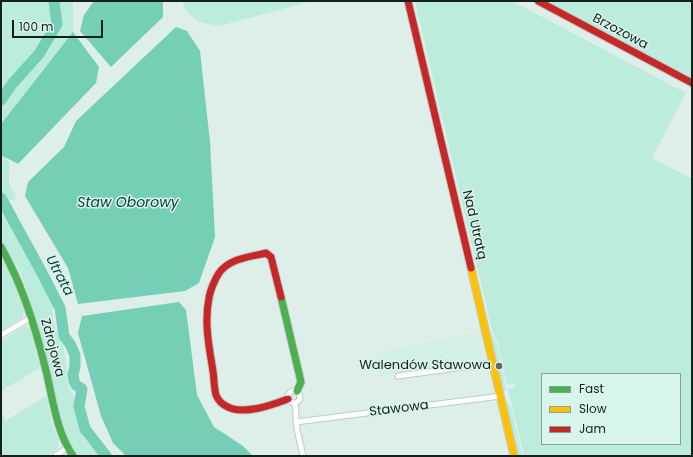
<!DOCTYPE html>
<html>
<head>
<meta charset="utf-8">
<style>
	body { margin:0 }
	#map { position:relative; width:693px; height:457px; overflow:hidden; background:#deefe9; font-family:Poppins,sans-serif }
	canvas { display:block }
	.frame { position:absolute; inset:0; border:2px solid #151f1c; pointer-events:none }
	.legend { position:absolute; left:541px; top:373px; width:140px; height:72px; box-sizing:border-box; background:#d8f5eb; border:1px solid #8a9f98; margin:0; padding:5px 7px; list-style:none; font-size:12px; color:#151f1c }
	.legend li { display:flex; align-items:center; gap:8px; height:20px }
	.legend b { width:20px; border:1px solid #8a9f98 }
	.scale { position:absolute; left:12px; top:20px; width:91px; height:18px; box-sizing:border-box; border:2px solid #151f1c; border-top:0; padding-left:5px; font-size:12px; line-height:14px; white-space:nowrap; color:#151f1c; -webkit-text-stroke:3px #d8f5eb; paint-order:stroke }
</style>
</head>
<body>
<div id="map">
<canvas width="693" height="457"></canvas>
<div class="frame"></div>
<ul class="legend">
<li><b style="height:5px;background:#4caf50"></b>Fast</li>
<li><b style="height:5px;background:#ffc107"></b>Slow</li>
<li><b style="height:5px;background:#c62828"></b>Jam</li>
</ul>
<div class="scale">100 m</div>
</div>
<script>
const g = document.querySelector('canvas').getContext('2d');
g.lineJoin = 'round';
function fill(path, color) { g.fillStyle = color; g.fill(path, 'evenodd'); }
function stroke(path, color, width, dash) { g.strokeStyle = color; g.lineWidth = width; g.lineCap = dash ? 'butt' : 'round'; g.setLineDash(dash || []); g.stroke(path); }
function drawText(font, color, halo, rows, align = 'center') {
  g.font = font + ' Poppins,sans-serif'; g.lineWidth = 3; g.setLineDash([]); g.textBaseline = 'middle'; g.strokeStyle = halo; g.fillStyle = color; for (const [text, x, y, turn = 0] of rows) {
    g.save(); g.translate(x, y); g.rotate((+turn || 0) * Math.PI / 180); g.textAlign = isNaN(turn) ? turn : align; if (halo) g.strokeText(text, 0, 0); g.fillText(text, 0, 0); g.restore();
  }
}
const built = new Path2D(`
	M477,333L482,358L378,377L374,353Z`);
const green = new Path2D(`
	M1,1H73V32L1,124Z
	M182,1H313L219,26L199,22L186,11Z
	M415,1H512L686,93L652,158L692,179V456H524L508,389L516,387L514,383L507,384L498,344L492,330ZM542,374H680V444H542Z
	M545,1H692V83Z
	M1,155C14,162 9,168 9,180C9,186 14,193 16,199L1,201Z
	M456,186L489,328L498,348L506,390L503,391L499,369H500L499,365H497L455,187Z
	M1,205L7,218L14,225L19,237L29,251L53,304V321L64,350L69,388L74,396L82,436L100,456H77L70,444L61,419L38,324L20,271L1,239Z
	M4,261L12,275L24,312L22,318L1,330V263Z
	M25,326L30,328L40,368L1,391V341Z
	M46,396L52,423L59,440L58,448L47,456H1V413L6,421Z
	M505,402H508L511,408L522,456H517Z`);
const water = new Path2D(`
	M94,1H162L163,2V17L111,67L80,31L84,15Z
	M176,27L187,31L200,51L210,142L215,237L199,283L185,291L78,304L68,268L25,196L28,182L64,147L76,121Z
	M73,32L99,67L96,83L18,164L1,155V124Z
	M179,302L186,310L197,395L214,427L243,446L253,456H126L113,443L101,416L78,333L82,316Z`);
const river = new Path2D(`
	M1,100L12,84L39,54L57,24L54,1
	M1,198L42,273L60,308L64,336L70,344L75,355V367L73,374L74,381L76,385L82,389L79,406L85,429L106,456`);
const street = new Path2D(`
	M1,335L32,317
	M398,376L494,363
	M288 397a6 6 0 1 1 12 0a6 6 0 1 1-12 0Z
	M295,403L297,429L303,456
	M296,422L501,396
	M55,456L67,448`);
const fast = new Path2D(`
	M1,247C22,284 35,325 45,367C53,397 55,429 73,456
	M281,297L301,382L297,391`);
const slow = new Path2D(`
	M471,268L514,456`);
const jam = new Path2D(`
	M408,1L471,268
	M538,1L692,83
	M281,297L271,257L266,253C250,257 230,258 219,273C215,279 210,291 209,298C204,322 209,347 213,371C214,378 214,388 216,395C218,400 222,404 226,406C242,416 272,405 288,399`);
const markers = [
	[499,366,4,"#5b6864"]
];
const streetNames = [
	["Brzozowa",620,32,28],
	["Nad Utratą",474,225,77],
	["Zdrojowa",52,348,75],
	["Stawowa",399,409,-7]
];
const poiNames = [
	["Walendów Stawowa",491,366]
];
const waterNames = [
	["Staw Oborowy",128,203],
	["Utrata",59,276,62]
];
fill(built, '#d2f0e6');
fill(green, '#bbecdc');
fill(water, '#75ceb6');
stroke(river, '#75ceb6', 11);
stroke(street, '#bfcbc7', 7);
stroke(fast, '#bfcbc7', 9);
stroke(slow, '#bfcbc7', 9);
stroke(jam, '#bfcbc7', 9);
stroke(street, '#fafdfc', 5);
stroke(fast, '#4caf50', 7);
stroke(slow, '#ffc107', 7);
stroke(jam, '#c62828', 7);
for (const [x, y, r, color] of markers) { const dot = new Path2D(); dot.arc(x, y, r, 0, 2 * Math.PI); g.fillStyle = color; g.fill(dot); stroke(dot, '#d8f5eb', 1.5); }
drawText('13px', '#151f1c', '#d8f5eb', streetNames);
drawText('13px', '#151f1c', '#d8f5eb', poiNames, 'right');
drawText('italic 14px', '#0c4134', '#d8f5eb', waterNames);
</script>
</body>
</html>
